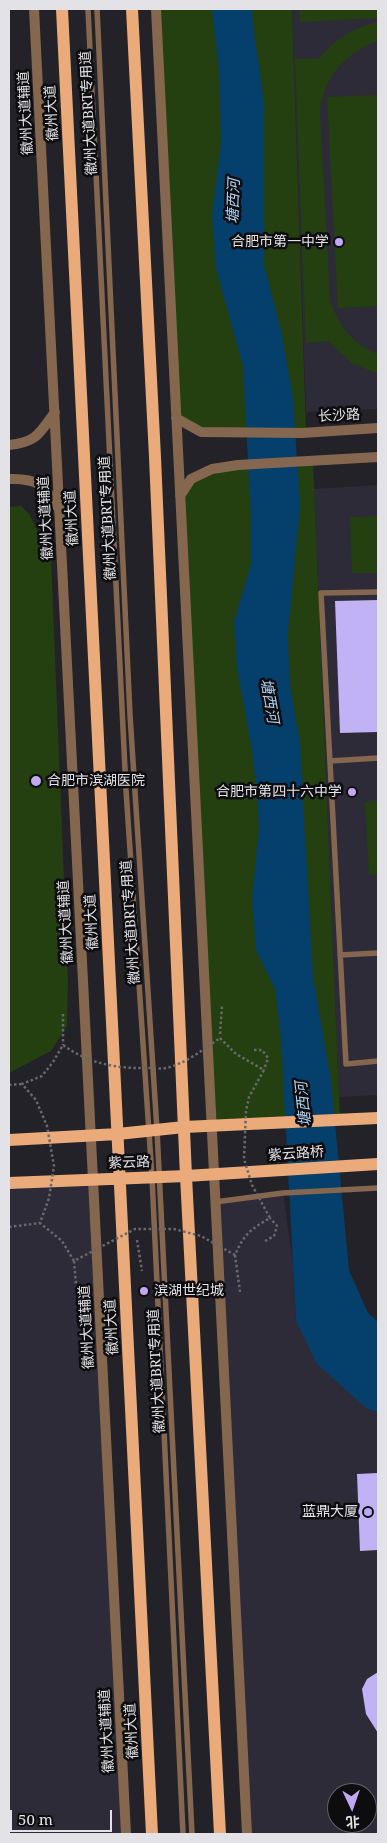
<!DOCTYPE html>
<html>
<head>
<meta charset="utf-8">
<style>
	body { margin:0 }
	#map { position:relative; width:387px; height:1843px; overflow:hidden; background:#232229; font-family:"Noto Serif","Noto Sans SC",serif }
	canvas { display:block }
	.frame { position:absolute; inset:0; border:10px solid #e3e3e7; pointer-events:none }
	.north { position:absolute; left:327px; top:1783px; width:50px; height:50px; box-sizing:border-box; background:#0d0c0f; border:1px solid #636265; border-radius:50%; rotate:177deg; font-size:14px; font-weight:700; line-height:20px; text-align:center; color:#e3e3e7 }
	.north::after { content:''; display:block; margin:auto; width:18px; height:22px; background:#c1a8f3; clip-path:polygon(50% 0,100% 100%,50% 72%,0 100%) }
	.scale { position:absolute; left:10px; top:1810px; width:102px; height:22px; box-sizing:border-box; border:2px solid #e3e3e7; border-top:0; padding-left:6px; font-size:15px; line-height:18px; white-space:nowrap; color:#e3e3e7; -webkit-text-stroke:4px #0d0c0f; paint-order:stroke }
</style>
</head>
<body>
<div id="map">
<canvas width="387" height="1843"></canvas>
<div class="frame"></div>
<div class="north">北</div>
<div class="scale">50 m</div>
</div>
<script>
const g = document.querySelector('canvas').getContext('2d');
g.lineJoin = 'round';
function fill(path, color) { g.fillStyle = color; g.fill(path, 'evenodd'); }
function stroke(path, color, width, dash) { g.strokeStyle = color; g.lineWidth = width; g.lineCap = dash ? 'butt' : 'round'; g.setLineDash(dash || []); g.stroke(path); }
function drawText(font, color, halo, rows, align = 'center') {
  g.font = font + ' "Noto Serif","Noto Sans SC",serif'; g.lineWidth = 5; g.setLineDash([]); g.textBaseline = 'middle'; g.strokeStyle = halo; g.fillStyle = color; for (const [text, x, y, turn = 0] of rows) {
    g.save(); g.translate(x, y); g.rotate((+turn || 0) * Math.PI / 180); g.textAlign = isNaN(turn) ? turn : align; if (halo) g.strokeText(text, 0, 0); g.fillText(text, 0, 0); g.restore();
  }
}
const built = new Path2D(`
	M292,9H378V409L306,412Z
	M378,485V1095L339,1097L314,489Z
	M93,1179L125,1825L120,1834H9V1183Z
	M283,1193L293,1264L296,1321L366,1408L378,1413V1834H251L215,1202ZM337,1793H367V1823H337Z`);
const green = new Path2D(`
	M156,9H292L306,432H201L176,418Z
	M299,9H378V18L300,22Z
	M378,22V41C346,52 323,77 320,112L330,300C337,324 354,346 378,354V374L352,363L328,341L306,343L295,59H318C335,40 353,27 378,22Z
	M378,95V306L338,308L327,97Z
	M313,461L340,1120L211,1127L180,496L191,479L212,469Z
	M21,506L29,514L51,557L68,981L67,1026L51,1051L9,1073V507Z
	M378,516V573H352L350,517Z
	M378,801V874H369L365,802Z`);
const water = new Path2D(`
	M212,9H251L264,103V265L281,330L293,397L300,507L288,633L290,687L300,744L313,977L331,1080L349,1270L368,1313L378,1322V1413L366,1408L317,1364L296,1321L281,1038L275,989L256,950L252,900L259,828L257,791L252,751L237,667L234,622L251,564V518L243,366L216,269L212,216L221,142L219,70Z`);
const building = new Path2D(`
	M378,600V732L340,733L335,601Z
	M378,1473V1550L360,1551L357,1474Z
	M378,1672V1733L366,1714L362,1689L367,1679Z`);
const path = new Path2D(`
	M63,1014V1045
	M220,1034L222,1006
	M254,1050H262L268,1058L264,1070
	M9,1085L22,1084
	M9,1227L40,1223
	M137,1240L142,1271
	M265,1241L274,1236L277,1226L270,1218
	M235,1255L240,1292
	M74,1261L77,1297`);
const service = new Path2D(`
	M88,9L126,790L152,1177L183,1834
	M97,9L130,715L157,1130L192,1834
	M378,592L321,593L346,1064L378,1061
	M330,761L378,758
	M340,955L378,953
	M215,1202L283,1193L378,1188`);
const tertiary = new Path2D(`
	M34,9L126,1834
	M156,9L247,1834
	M176,418L201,432L302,433L378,428
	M9,445C37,442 39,434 55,412
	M9,479C39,478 43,485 59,509
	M180,496L191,479L212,469L238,465L378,457`);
const primary = new Path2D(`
	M62,9L152,1834
	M132,9L155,457L186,1176L220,1834
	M9,1140L118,1134L184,1127L378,1118
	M9,1183L186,1176L378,1164`);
const pathBridge = new Path2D(`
	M220,1038L236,1054L264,1070L249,1097L246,1111L244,1159L252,1185L270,1218C251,1229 244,1234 235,1255L201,1236L174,1229H135L74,1261L62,1241L40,1223L49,1198L54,1166L47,1126L36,1100L22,1084L42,1076L53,1062L63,1045C89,1064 118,1069 150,1068C155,1068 161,1069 166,1068C185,1064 204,1049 220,1038Z`);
const markers = [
	[339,242,5,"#c1a8f3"],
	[36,781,6,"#c1a8f3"],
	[352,792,5,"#c1a8f3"],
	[144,1291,5,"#c1a8f3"],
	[368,1512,5,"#c1a8f3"]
];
const streetNames = [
	["徽州大道辅道",26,113,-93],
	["徽州大道",52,113,-93],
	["徽州大道BRT专用道",89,113,-93],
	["长沙路",339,416,-3],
	["徽州大道辅道",46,518,-93],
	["徽州大道",72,518,-93],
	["徽州大道BRT专用道",108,518,-93],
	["徽州大道辅道",66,922,-93],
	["徽州大道",92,922,-93],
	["徽州大道BRT专用道",131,922,-94],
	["紫云路桥",296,1154,-4],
	["紫云路",129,1163,-2],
	["徽州大道辅道",87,1327,-93],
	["徽州大道",112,1327,-93],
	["徽州大道BRT专用道",157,1371,-93],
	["徽州大道辅道",107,1731,-93],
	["徽州大道",132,1731,-93]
];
const poiNames = [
	["合肥市第一中学",329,242],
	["合肥市滨湖医院",47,781,"left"],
	["合肥市第四十六中学",342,792],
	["滨湖世纪城",154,1291,"left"],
	["蓝鼎大厦",358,1512]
];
const waterNames = [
	["塘西河",234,201,-88],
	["塘西河",269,701,80],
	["塘西河",304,1104,-96]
];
fill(built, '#2d2b37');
fill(green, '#244010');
fill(water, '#053f6b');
fill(building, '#c0b2f4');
stroke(path, '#69686e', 2.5, [2.5, 2.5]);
stroke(service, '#856750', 5.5);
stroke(tertiary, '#856750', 10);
stroke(primary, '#eaaa79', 12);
stroke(pathBridge, '#69686e', 2.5, [2.5, 2.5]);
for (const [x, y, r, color] of markers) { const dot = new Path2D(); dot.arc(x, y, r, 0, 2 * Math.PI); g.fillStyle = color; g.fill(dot); stroke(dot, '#0d0c0f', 2); }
drawText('14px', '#e3e3e7', '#0d0c0f', streetNames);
drawText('14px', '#e3e3e7', '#0d0c0f', poiNames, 'right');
drawText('italic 15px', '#afd1f2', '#0d0c0f', waterNames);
</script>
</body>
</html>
